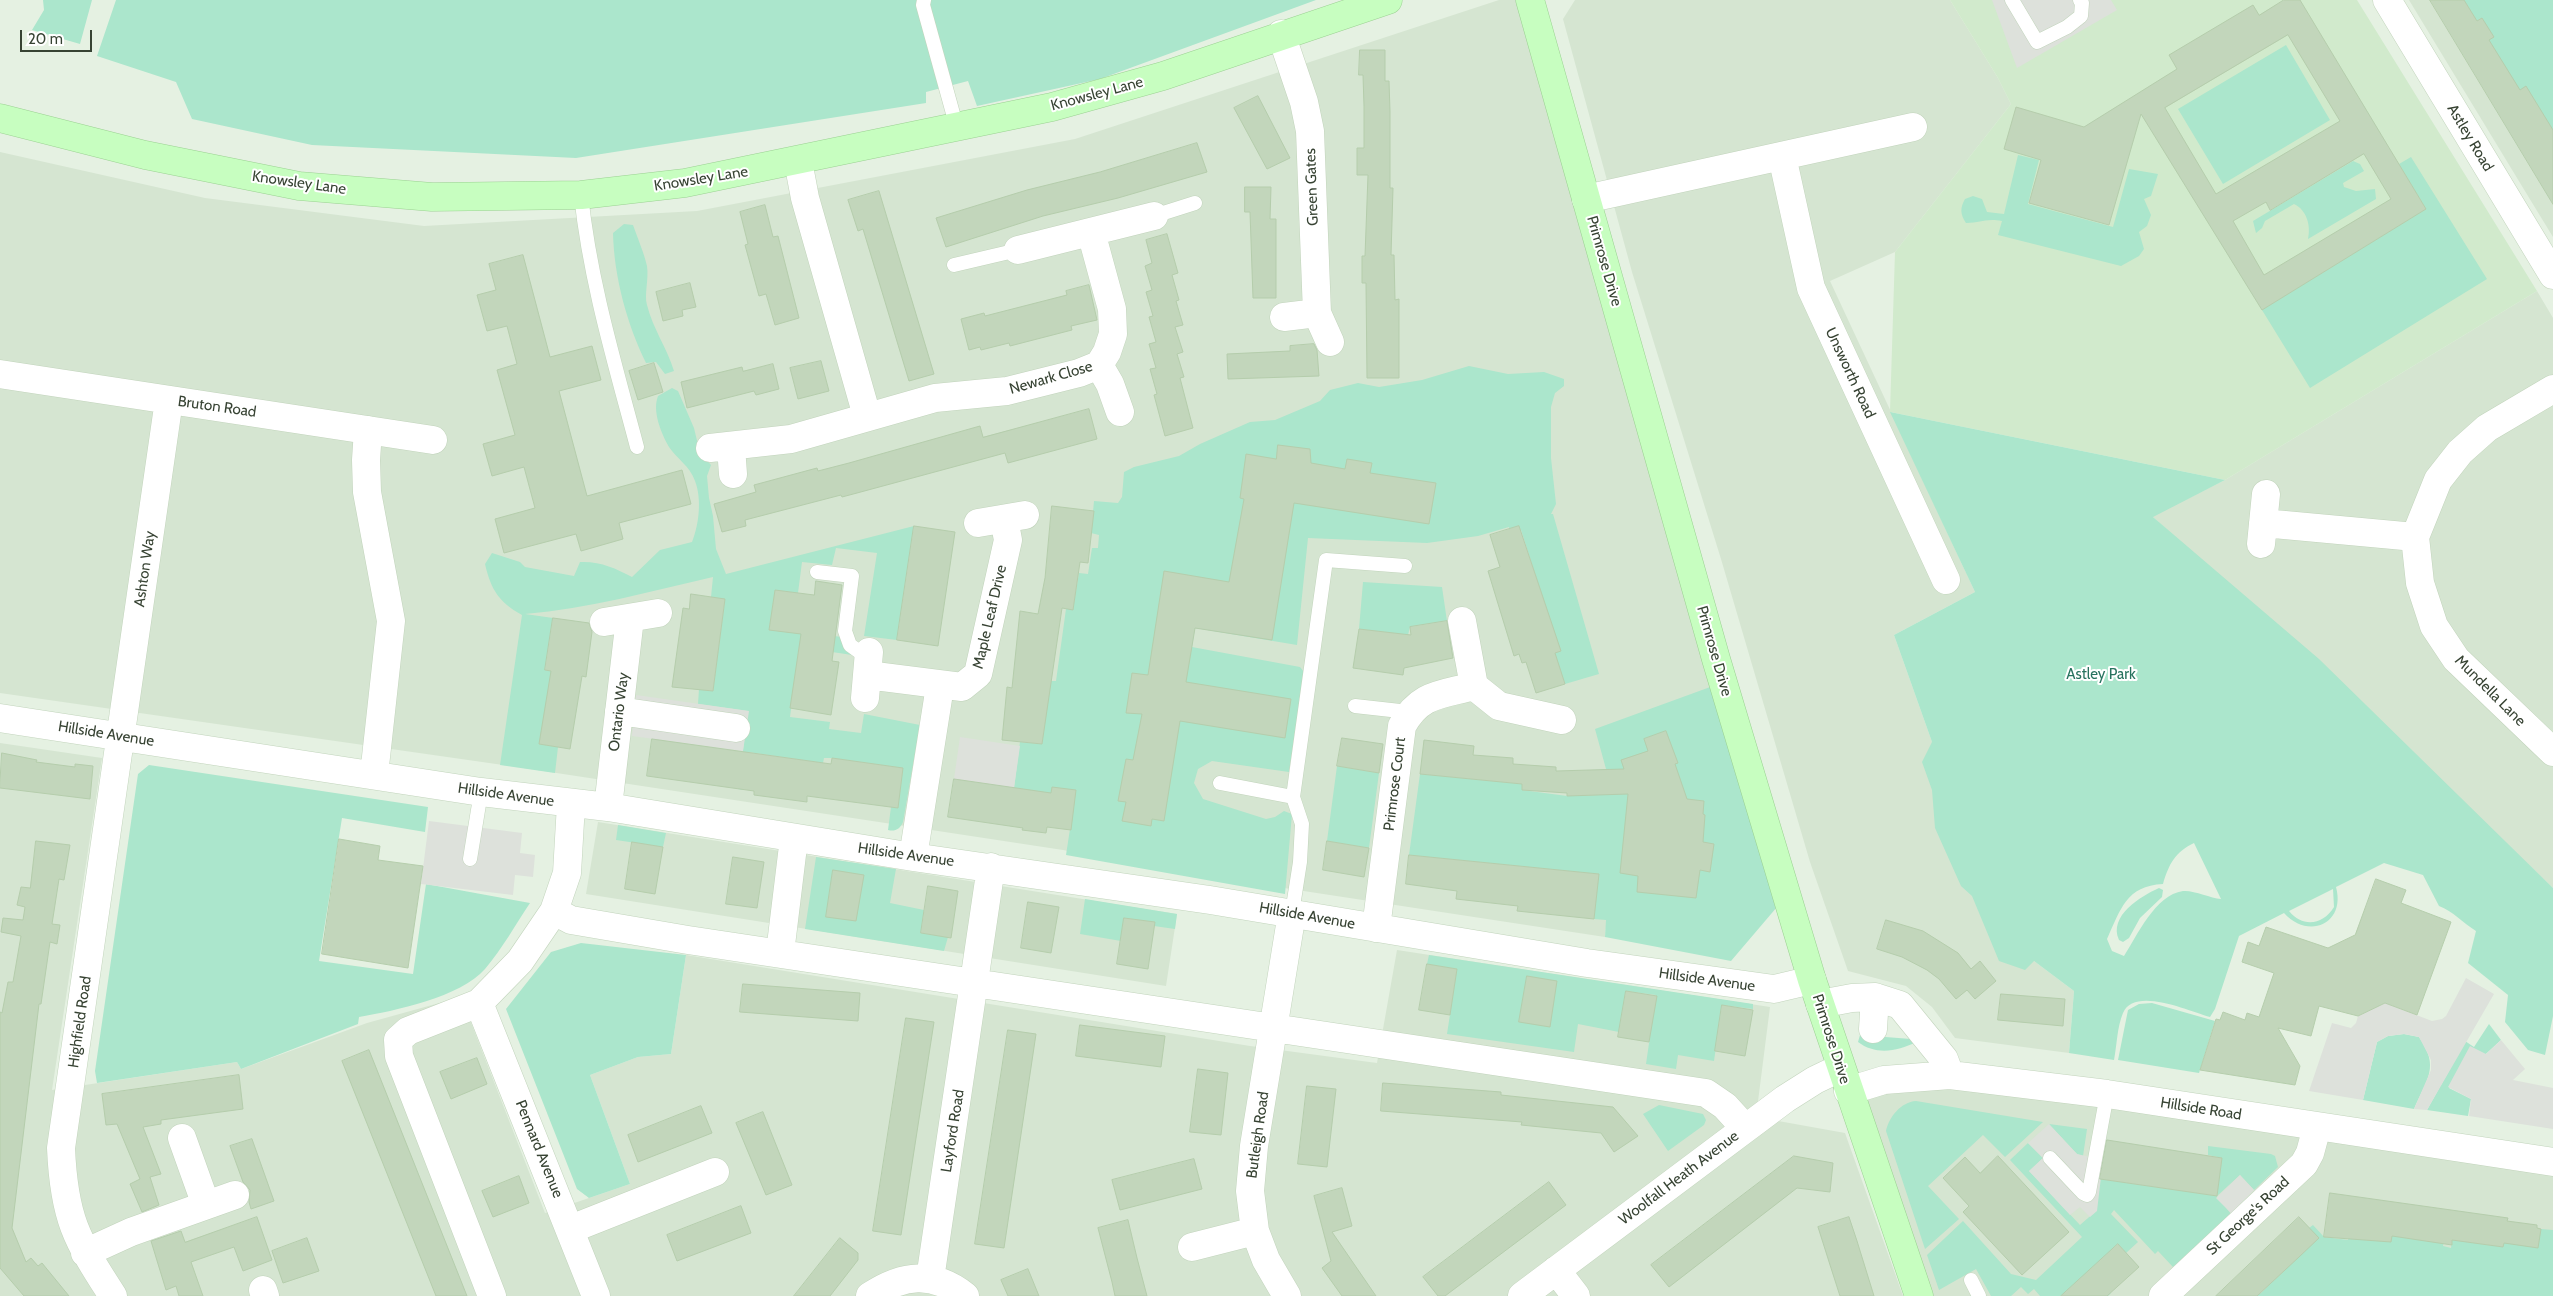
<!DOCTYPE html>
<html>
<head>
<meta charset="utf-8">
<style>
	body { margin:0 }
	#map { position:relative; width:2553px; height:1296px; overflow:hidden; background:#e5f1e2; font-family:Cabin,sans-serif }
	canvas { display:block }
	.scale { position:absolute; left:20px; top:30px; width:72px; height:22px; box-sizing:border-box; border:2px solid #374333; border-top:0; padding-left:6px; font-size:15px; line-height:18px; white-space:nowrap; color:#374333; -webkit-text-stroke:4px #fff; paint-order:stroke }
</style>
</head>
<body>
<div id="map">
<canvas width="2553" height="1296"></canvas>
<div class="scale">20 m</div>
</div>
<script>
const g = document.querySelector('canvas').getContext('2d');
g.lineJoin = 'round';
function fill(path, color) { g.fillStyle = color; g.fill(path, 'evenodd'); }
function stroke(path, color, width, dash) { g.strokeStyle = color; g.lineWidth = width; g.lineCap = dash ? 'butt' : 'round'; g.setLineDash(dash || []); g.stroke(path); }
function drawText(font, color, halo, rows, align = 'center') {
  g.font = font + ' Cabin,sans-serif'; g.lineWidth = 4; g.setLineDash([]); g.textBaseline = 'middle'; g.strokeStyle = halo; g.fillStyle = color; for (const [text, x, y, turn = 0] of rows) {
    g.save(); g.translate(x, y); g.rotate((+turn || 0) * Math.PI / 180); g.textAlign = isNaN(turn) ? turn : align; if (halo) g.strokeText(text, 0, 0); g.fillText(text, 0, 0); g.restore();
  }
}
const residential = new Path2D(`
	M1499,0H1517L1713,686L1617,809L1605,937L1284,888L1063,850L517,767L0,693V152L205,198L424,226L697,211L1075,139Z
	M1575,0H1950L1998,78L2011,104L1895,252L1830,281L1975,592L1894,635L1980,877L2034,961L2074,991L2069,1053L1955,1038L1932,1007L1906,986L1848,971L1810,862L1721,559L1632,272L1563,19Z
	M2409,0H2553V237L2531,201Z
	M2537,291L2553,318V888L2152,516L2225,480Z
	M0,743L102,758L52,1090L237,1062L241,1069L367,1023L461,997L545,1213L630,1184L590,1075L638,1057L671,1054L686,955L1250,1046L1377,1063L1397,950L1770,1007L1756,1117L1845,1133L1903,1296H0Z
	M598,822L1177,914L1166,986L586,894Z
	M1884,1080L2553,1162V1296H1919L1848,1091Z`);
const education = new Path2D(`
	M1950,0H2357L2537,291L2225,480L1890,412L1895,252L2011,104L1998,78Z`);
const green = new Path2D(`
	M43,0H92L80,44L32,30L44,10Z
	M116,0H1316L1100,79L977,106L968,81L926,92V103L576,158L312,145L192,119L176,82L97,56Z
	M2464,0H2553V145L2519,91L2468,53L2493,37L2482,18L2477,21Z
	M2286,45L2330,120L2223,184L2178,109Z
	M2018,155L2039,160L2028,204L2113,227L2129,169L2158,174L2151,196L2144,199L2151,215L2147,226L2139,232L2144,249L2139,256L2121,266L1998,235L2002,221C1985,218 1981,223 1966,223C1960,214 1960,208 1965,199L1973,196L1982,199L1987,212L2004,214Z
	M2411,157L2487,279L2310,388L2262,310L2426,209L2399,164Z
	M2353,161L2360,164L2364,171L2343,183L2344,187L2356,191L2375,189L2376,199L2308,239C2311,226 2307,210 2294,204L2265,221L2262,228L2256,233L2253,221Z
	M624,224L633,225C638,239 644,253 647,266C649,279 644,295 647,305C653,329 667,348 674,371L665,374L656,362L646,363C627,324 614,277 613,233Z
	M1469,366L1508,374L1544,372L1564,379V386L1555,393L1551,407V458L1556,504L1551,514H1553L1599,674L1565,684L1554,653L1560,651L1521,530L1509,531V527L1478,536L1427,543L1308,538L1297,645L1195,628L1192,647L1300,667L1304,672L1289,772L1212,761L1198,769L1194,783L1203,799L1266,819L1275,817L1284,811L1292,814L1285,894L1066,855L1076,790L1051,794L1014,788L1020,742L1042,744L1050,681H1056L1066,609H1073L1079,573L1088,574L1092,548H1098L1099,535L1091,533L1094,501L1118,503L1122,497L1124,472L1134,467L1179,456L1200,444L1250,422L1275,420L1320,401L1330,390L1358,383L1379,387L1422,380Z
	M672,388L678,391L694,428L700,453L711,465L707,476L709,498L713,516L716,549L726,574L914,526L897,640L864,636L877,553L836,548L832,565L802,562L798,593L775,590L769,630L844,637L842,644L852,655L799,647L790,717L830,722L829,729L861,733L864,714L920,725L903,822C900,829 895,832 888,830L891,807L898,808L903,768L832,758H824L823,763L748,752L743,790L738,789L748,711L698,704L699,689L713,691L725,600L711,597L713,577C651,591 588,609 525,614L553,618L545,670L582,676L539,744L558,747L555,773L500,765L522,615C499,602 491,590 485,564L492,553L520,562L525,567L574,576L580,562C600,561 615,568 632,577L660,550L692,542C699,525 702,499 695,481C690,466 677,459 669,447C661,433 652,411 658,396Z
	M1890,412L2225,480L2153,517L2319,659L2553,888V1016L2545,1055L2528,1050L2505,1022L2508,995L2468,963L2476,931C2463,923 2453,911 2439,906L2423,875L2384,863L2336,887C2346,924 2308,940 2284,913L2239,936L2215,1009L2210,1017C2189,1011 2134,986 2123,1013C2117,1027 2117,1045 2114,1060L2069,1053L2074,991L2034,961L2025,970L1999,961L1972,896L1961,886L1935,828L1932,790L1922,762L1932,742L1894,635L1975,592ZM2194,843L2221,899C2210,898 2194,890 2183,891C2155,895 2137,936 2124,956L2112,951L2107,939C2121,909 2126,886 2163,884C2169,864 2175,852 2194,843ZM2333,889L2334,907C2323,925 2303,928 2289,911Z
	M1363,582L1442,587L1447,621L1410,627L1408,635L1359,629Z
	M1713,686L1777,907L1731,961L1605,937L1606,920L1594,919L1599,874L1409,855L1420,774L1522,784V790L1567,796L1599,795L1598,770L1606,769L1595,729Z
	M149,765L428,807L425,832L342,818L319,961L413,974L426,884L530,903C516,924 502,949 485,969C461,997 394,1011 359,1017L358,1024L241,1069L237,1062L97,1083L95,1071L138,774Z
	M1337,766L1379,773L1369,848L1327,841Z
	M618,825L666,833L663,847L616,840Z
	M816,857L896,869L890,903L924,910L921,933L948,937L944,951L805,929Z
	M2159,888L2163,890L2162,897L2140,918L2129,938L2123,942L2119,940C2108,916 2141,896 2159,888Z
	M1085,899L1177,914L1175,929L1154,926L1155,922L1125,918L1121,941L1080,934Z
	M581,943L686,955L671,1054L638,1057L590,1075L630,1184L589,1198L577,1189L506,1009L551,952Z
	M1429,955L1753,1004V1009L1722,1005L1714,1061L1678,1055L1676,1069L1646,1064L1656,995L1626,991L1619,1032L1578,1024L1574,1052L1447,1034L1457,969L1427,964Z
	M2152,1003L2215,1021L2199,1073L2118,1060L2128,1010L2139,1004Z
	M2489,1024L2501,1040L2449,1088L2471,1099L2468,1116L2427,1110L2465,1041L2474,1047Z
	M2404,1034L2419,1037C2440,1067 2427,1079 2414,1109L2363,1100L2377,1042L2388,1036Z
	M1860,1035L1911,1039L1916,1042C1897,1052 1875,1055 1858,1042Z
	M1916,1101L2043,1122L2005,1157L1983,1135L1928,1186L1959,1219L1925,1249L1886,1131C1889,1117 1901,1102 1916,1101Z
	M1659,1105L1703,1114L1706,1120L1704,1125L1668,1151L1643,1114Z
	M2049,1124L2087,1129L2083,1156L2077,1154Z
	M2028,1143L2043,1158L2029,1171L2080,1225L2096,1211L2100,1179L2217,1196L2222,1158L2208,1155V1146L2271,1154L2275,1156L2278,1167L2254,1190L2240,1175L2217,1196L2231,1214L2173,1267L2158,1251L2155,1254L2114,1210L2111,1214L2138,1242L2126,1253L2118,1244L2090,1270L2111,1293L2108,1296L2087,1273L2061,1296H2040L2034,1289L2028,1294L2021,1287L2011,1296H1991L1976,1269L1939,1290L1927,1255L1963,1221L2011,1274L2036,1280L2082,1237L2010,1160Z
	M2313,1225L2324,1237L2348,1240L2351,1226L2376,1240L2390,1242L2392,1231L2445,1235L2443,1246L2451,1248L2452,1240L2503,1247L2504,1243L2541,1229L2553,1230V1296H2254L2261,1293L2318,1238L2309,1228Z`);
const parking = new Path2D(`
	M1992,0H2111L2117,10L2017,68Z
	M636,695L749,711L743,751L632,736Z
	M960,737L1020,746L1014,788L954,779Z
	M429,821L522,833L520,853L535,855L533,877L515,875L513,895L421,884Z
	M2466,978L2494,994L2427,1110L2414,1109L2431,1070V1060L2419,1037L2404,1034L2388,1036L2377,1042L2363,1100L2309,1091L2332,1023L2351,1028L2356,1023L2358,1016L2385,1003L2432,1021L2442,1019L2446,1016Z
	M2501,1040L2525,1069L2513,1080L2553,1088V1129L2469,1116L2471,1099L2448,1087L2470,1046L2486,1054Z
	M2049,1124L2077,1154L2103,1160L2097,1211L2090,1217L2080,1207L2070,1215L2029,1171L2043,1158L2028,1143Z
	M2240,1175L2254,1190L2231,1213L2216,1198Z`);
const building = new Path2D(`
	M2284,0H2300L2426,209L2262,310L2141,114L2109,225L2029,203L2041,160L2004,149L2016,107L2084,127L2177,69L2169,55L2253,5L2259,15ZM2288,35L2340,121L2216,194L2165,108ZM2364,154L2391,199L2264,275L2233,221L2266,202L2270,210Z
	M2430,0H2464L2477,21L2482,18L2494,37L2489,40L2520,90L2526,86L2553,130V204Z
	M1360,50H1385V81H1389L1390,112V188H1393L1391,255H1394L1395,300L1399,299V378H1367L1366,283H1362V256H1365L1368,175H1357V148H1364V106L1363,75H1359Z
	M1258,96L1290,158L1267,169L1234,108Z
	M1197,143L1207,172L1118,198L1043,216L946,247L936,218L1027,190L1100,172Z
	M1245,187H1271L1270,219H1276V298H1253L1250,212H1245Z
	M879,191L934,374L909,381L863,229L858,231L848,200Z
	M765,205L773,237L778,236L799,318L775,325L766,294L759,296L745,245L748,244L740,212Z
	M1167,234L1178,273L1172,275L1179,300L1176,301L1183,325L1175,327L1183,352L1177,354L1184,377L1180,378L1193,428L1165,436L1154,395L1157,394L1150,369L1156,368L1149,344L1156,342L1149,317L1153,316L1146,292L1152,290L1145,266L1152,263L1146,240Z
	M523,255L550,357L592,346L601,380L559,391L587,496L682,470L691,504L619,523L623,539L581,551L576,534L504,553L495,519L535,508L524,467L492,476L483,444L515,435L497,370L517,364L507,326L487,331L477,295L496,290L489,264Z
	M690,283L696,307L682,310L683,316L663,321L656,292Z
	M1089,285L1097,320L1071,326L1072,330L1010,346L1009,343L981,350L980,347L969,350L961,319L984,313L985,316L1067,295L1066,291Z
	M1314,344L1317,350L1319,376L1228,379L1227,354L1290,351V346Z
	M821,361L829,391L798,399L790,368Z
	M654,363L663,392L638,400L629,371Z
	M773,364L779,389L756,395L754,391L687,408L681,382L742,367L743,371Z
	M1089,409L1097,439L1008,463L1005,453L857,493L842,497L841,495L745,520L746,526L722,532L714,504L756,492L754,485L817,468L818,471L849,463L980,426L983,437Z
	M1278,445L1310,449L1311,463L1345,469L1347,459L1372,463L1370,473L1436,483L1429,524L1294,503L1272,640L1195,628L1186,682L1291,699L1285,738L1180,721L1164,821L1152,819L1151,826L1122,821L1126,802L1118,801L1126,759L1133,760L1142,714L1126,713L1132,673L1148,675L1164,571L1229,582L1244,499L1240,498L1246,454L1276,459Z
	M1052,506L1094,511L1088,563L1080,562L1073,610L1062,608L1042,744L1002,740L1007,687L1012,688L1020,611L1038,614L1045,578Z
	M914,526L955,532L938,646L897,640Z
	M1519,526L1561,651L1555,653L1565,684L1536,693L1526,662L1522,663L1519,654L1514,656L1488,571L1500,567L1490,535Z
	M816,581L842,585L832,661L839,662L831,715L790,708L801,634L769,630L775,590L814,595Z
	M691,594L725,599L713,691L672,687L683,608L689,609Z
	M553,618L589,623L592,632L586,677L582,676L570,749L539,744L551,671L545,670Z
	M1447,621L1453,658L1404,668L1403,675L1353,668L1359,629L1411,635L1410,627Z
	M1666,731L1678,763L1675,764L1687,799L1704,801L1703,814L1705,815L1703,842L1714,844L1710,872L1700,870L1696,898L1637,892L1638,876L1620,873L1628,794L1567,796V793L1522,790V784L1420,774L1424,740L1474,746L1473,755L1513,758V764L1556,767V771L1624,769L1621,760L1648,751L1644,739Z
	M1342,738L1383,744L1379,773L1337,766Z
	M652,739L831,764L832,758L903,768L898,808L807,796V802L754,795V791L647,776Z
	M2,753L37,760L36,762L75,767V764L93,766L90,799L0,788Z
	M954,779L1051,793L1052,787L1076,790L1071,830L1047,827L1046,833L1022,830L1023,828L948,817Z
	M339,839L380,846L378,860L423,866L408,968L322,954Z
	M36,841L70,845L64,880L59,879L52,924L60,925L57,944L50,942L41,1004H39L12,1228L26,1262L31,1258L38,1266L42,1263L69,1296H24L0,1268V1012L2,1013L8,982H13L21,936L1,932L3,918L23,920L25,907L17,905L21,887L30,888Z
	M1327,841L1369,848L1364,877L1323,870Z
	M632,842L663,847L655,894L625,889Z
	M1409,855L1599,874L1594,919L1517,911L1518,906L1456,899L1457,891L1406,884Z
	M733,857L764,862L757,908L726,904Z
	M833,870L864,875L856,921L826,917Z
	M2376,879L2406,890L2401,903L2451,922L2417,1015L2385,1003L2358,1016L2319,1006L2311,1036L2278,1028L2300,1066L2295,1085L2200,1070L2216,1019L2220,1020L2223,1012L2245,1020L2247,1013L2259,1017L2274,973L2242,962L2248,942L2259,946L2266,927L2328,948L2355,935Z
	M928,886L958,891L951,938L921,933Z
	M1028,902L1059,907L1051,953L1021,948Z
	M1124,918L1155,922L1148,969L1117,964Z
	M1886,920L1923,931L1958,953L1971,969L1980,961L1996,981L1975,999L1967,990L1956,999L1939,979L1927,970L1902,957L1877,949Z
	M1427,964L1457,969L1450,1015L1419,1010Z
	M1527,976L1557,981L1550,1027L1519,1022Z
	M743,984L860,993L858,1021L740,1012Z
	M1626,991L1657,996L1649,1042L1618,1037Z
	M2001,994L2065,999L2063,1026L1998,1020Z
	M1722,1005L1753,1010L1745,1056L1715,1051Z
	M906,1018L934,1022L901,1235L873,1231Z
	M1080,1025L1165,1036L1161,1067L1076,1056Z
	M1008,1030L1036,1034L1004,1248L975,1244Z
	M369,1050L412,1158L467,1296H436L342,1061Z
	M477,1058L487,1084L451,1099L440,1072Z
	M1198,1069L1228,1073L1221,1135L1190,1132Z
	M239,1075L243,1109L161,1120V1124L143,1127L161,1174L150,1177L159,1205L142,1212L130,1184L140,1179L117,1124L106,1125L102,1094Z
	M1383,1083L1501,1092V1095L1613,1107L1638,1136L1614,1152L1601,1133L1521,1125L1522,1122L1381,1111Z
	M1307,1086L1336,1089L1327,1167L1298,1164Z
	M701,1106L712,1133L638,1162L628,1135Z
	M763,1112L792,1185L766,1195L736,1123Z
	M252,1139L274,1201L251,1209L249,1202L250,1190L243,1182L230,1146Z
	M2107,1140L2222,1158L2217,1196L2100,1179Z
	M1794,1156L1833,1163L1830,1192L1797,1188L1669,1287L1651,1265Z
	M1998,1156L2069,1232L2022,1275L1963,1212L1969,1206L1943,1178L1965,1157L1980,1173Z
	M1194,1159L1202,1189L1120,1210L1112,1180Z
	M519,1176L529,1203L493,1217L482,1191Z
	M1549,1182L1566,1205L1445,1296H1438L1423,1277Z
	M1342,1188L1352,1226L1332,1232L1376,1296H1342L1322,1268L1331,1261L1314,1196Z
	M2330,1193L2508,1218L2507,1221L2537,1225V1228L2541,1229L2538,1248L2504,1243L2503,1247L2452,1240V1245L2392,1236L2391,1242L2324,1237Z
	M741,1206L751,1233L677,1261L667,1235Z
	M257,1217L272,1260L243,1271L234,1247L191,1262L203,1296H179L176,1286L166,1290L151,1241L181,1231L185,1242Z
	M1849,1217L1857,1241L1874,1296H1840L1831,1268L1818,1227Z
	M2299,1217L2319,1238L2299,1257L2257,1296H2216Z
	M1128,1220L1137,1258L1147,1296H1115L1112,1282L1098,1228Z
	M307,1238L319,1271L283,1283L272,1251Z
	M840,1238L858,1253V1260L830,1296H794Z
	M2118,1244L2139,1267L2107,1296H2061Z
	M1028,1269L1039,1296H1008L1001,1280Z`);
const lane = new Path2D(`
	M924,0L923,5L957,128
	M2012,0L2037,42L2067,27L2081,16L2082,3L2080,0
	M581,195C590,281 615,364 637,447
	M1154,216L1195,203
	M954,265L1018,250
	M817,572L852,576L845,631L850,645L868,658
	M1355,706L1409,712
	M1220,783L1293,797
	M470,859L481,792
	M1292,913L1300,862L1302,824L1293,797L1326,560L1405,566
	M2050,1158L2083,1193L2087,1195L2089,1192L2107,1094
	M1971,1280L1979,1296`);
const street = new Path2D(`
	M2387,0L2553,275
	M1281,34L1304,102L1310,131L1317,313L1330,342
	M1782,156L1811,288L1946,580
	M798,161L805,198L867,416
	M1586,199L1913,127
	M1018,250L1154,216
	M1284,317L1317,313
	M1099,365L1110,384L1120,412
	M0,374L433,440
	M2553,389L2487,428L2460,452L2438,480L2415,537L2420,583L2434,626L2456,659L2553,752
	M368,430L366,460L367,492L391,621L374,775
	M731,447L733,474
	M710,448L791,439L935,398L1007,391L1079,373L1099,365L1107,352L1113,334L1112,309L1091,232
	M978,523L1025,515
	M2263,523L2415,537
	M2261,544L2266,494
	M1462,621L1474,686L1499,706L1562,720
	M604,622L658,613
	M867,675L962,687L978,674L1008,540L1004,519
	M865,698L869,652
	M619,711L736,728
	M0,718L481,792L608,807L913,857L1210,900L1587,963L1774,989L1812,980
	M608,807L630,618
	M913,857L940,686
	M554,911L571,920L688,940L1706,1093L1725,1106L1745,1128
	M1376,928L1402,726C1420,693 1441,695 1474,686
	M780,953L794,838
	M479,1003L596,1296
	M1820,1004L1852,998L1875,997L1900,1005L1944,1059L1950,1075
	M1873,1029L1875,997
	M1848,1091L1884,1080L1950,1075L2107,1094L2553,1162
	M182,1138L206,1205
	M571,1229L715,1172
	M1192,1247L1255,1231
	M85,1253L131,1232L235,1195
	M1556,1270L1576,1296
	M930,1279L991,867
	M263,1290L265,1296
	M113,1296C76,1239 64,1218 61,1148L169,400
	M492,1296L399,1056L398,1040L408,1031L479,1003L520,961L554,911L567,873L571,804
	M870,1296C903,1274 933,1271 965,1296
	M1287,1296L1266,1260L1255,1231L1250,1191L1254,1146L1292,913
	M1522,1296L1785,1099L1815,1080L1840,1068
	M2163,1296L2304,1164L2310,1153L2317,1127`);
const secondary = new Path2D(`
	M1530,0L1716,659L1812,980L1919,1296
	M0,118L145,155L299,186L432,197L581,195L685,183L1052,107L1163,76L1388,0`);
const streetNames = [
	["Knowsley Lane",1097,94,-15],
	["Astley Road",2470,138,59],
	["Knowsley Lane",701,179,-9],
	["Knowsley Lane",299,183,8],
	["Green Gates",1312,187,-92],
	["Primrose Drive",1604,261,74],
	["Unsworth Road",1850,373,65],
	["Newark Close",1051,378,-16],
	["Bruton Road",217,407,8],
	["Ashton Way",145,569,-82],
	["Maple Leaf Drive",990,617,-77],
	["Primrose Drive",1714,651,74],
	["Mundella Lane",2490,691,45],
	["Ontario Way",619,712,-83],
	["Hillside Avenue",106,734,9],
	["Primrose Court",1395,784,-83],
	["Hillside Avenue",506,795,8],
	["Hillside Avenue",906,855,8],
	["Hillside Avenue",1307,916,10],
	["Hillside Avenue",1707,980,8],
	["Highfield Road",80,1022,-82],
	["Primrose Drive",1831,1039,72],
	["Hillside Road",2201,1109,9],
	["Layford Road",953,1131,-81],
	["Butleigh Road",1258,1135,-82],
	["Pennard Avenue",539,1149,68],
	["Woolfall Heath Avenue",1679,1178,-37],
	["St George's Road",2248,1216,-43]
];
const parkNames = [
	["Astley Park",2101,675]
];
fill(residential, '#d5e5d1');
fill(education, '#d1eacc');
fill(green, '#abe6cc');
fill(parking, '#dde1db');
fill(building, '#c2d6bb');
stroke(building, '#b5cdac', 1);
stroke(lane, '#c2d4bc', 15);
stroke(street, '#c2d4bc', 29);
stroke(secondary, '#9bd192', 29);
stroke(lane, '#fff', 14);
stroke(street, '#fff', 28);
stroke(secondary, '#c7fec0', 28);
drawText('15px', '#374333', '#fff', streetNames);
drawText('15px', '#28735f', '#fff', parkNames);
</script>
</body>
</html>
